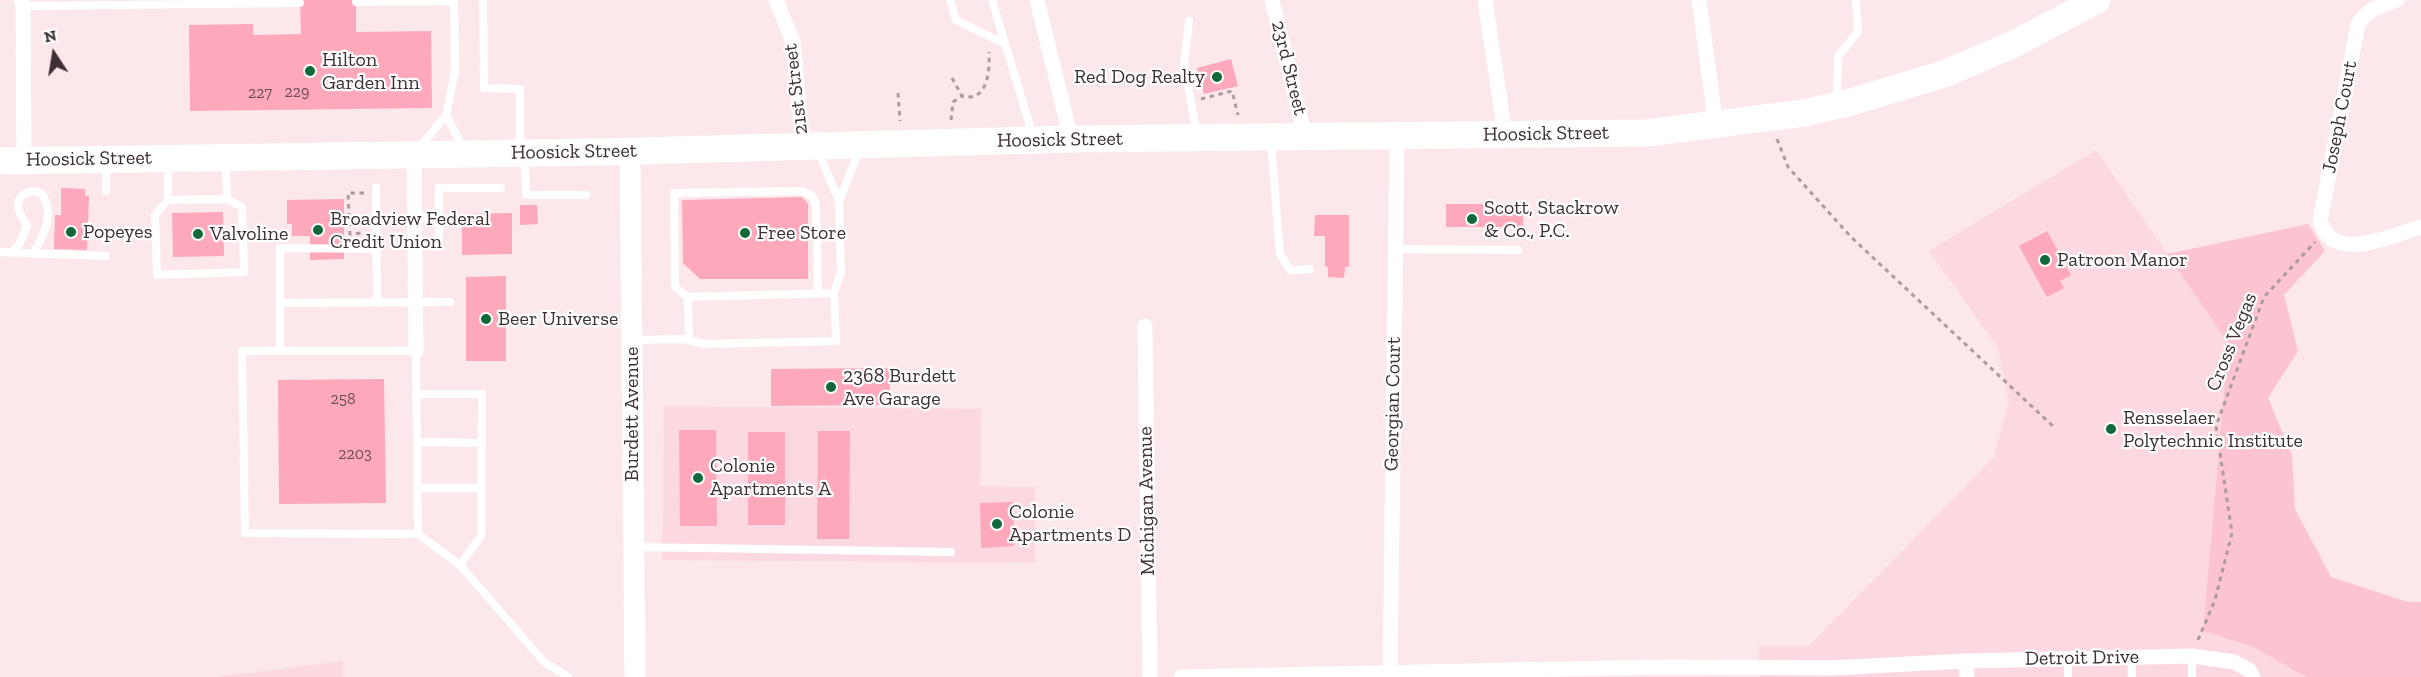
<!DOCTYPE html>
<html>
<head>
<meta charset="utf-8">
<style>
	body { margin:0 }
	#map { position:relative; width:2421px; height:677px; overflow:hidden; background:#fce7eb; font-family:"Zilla Slab",serif }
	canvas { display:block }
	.north { position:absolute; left:24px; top:24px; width:60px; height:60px; -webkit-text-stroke:4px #fff; paint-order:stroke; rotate:348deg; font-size:16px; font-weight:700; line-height:24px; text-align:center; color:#3d2f32 }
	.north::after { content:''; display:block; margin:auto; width:21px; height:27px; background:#3d2f32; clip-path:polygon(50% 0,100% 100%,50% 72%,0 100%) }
</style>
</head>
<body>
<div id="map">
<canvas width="2421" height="677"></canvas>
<div class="north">N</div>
</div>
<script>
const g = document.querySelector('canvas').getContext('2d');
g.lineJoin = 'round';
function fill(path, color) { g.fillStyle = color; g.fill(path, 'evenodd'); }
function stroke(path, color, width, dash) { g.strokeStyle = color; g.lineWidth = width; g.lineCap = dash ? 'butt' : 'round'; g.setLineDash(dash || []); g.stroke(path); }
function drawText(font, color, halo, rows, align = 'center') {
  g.font = font + ' "Zilla Slab",serif'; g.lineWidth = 4.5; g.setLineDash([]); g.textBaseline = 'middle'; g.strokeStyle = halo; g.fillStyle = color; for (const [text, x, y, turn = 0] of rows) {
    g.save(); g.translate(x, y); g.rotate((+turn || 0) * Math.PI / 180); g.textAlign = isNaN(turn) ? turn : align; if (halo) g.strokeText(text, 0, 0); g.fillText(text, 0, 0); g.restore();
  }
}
const built = new Path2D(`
	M2096,150L2228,343L2203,631L2253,647L2306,677H1760L1759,646H1809L1994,457L2009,401L1998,348L1929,251Z
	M664,406L981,409L980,486L1035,487V563L662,560Z
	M343,661V677H216Z`);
const green = new Path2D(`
	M2308,224L2325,251L2284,295L2298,351L2268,398L2292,455L2295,509L2331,577L2408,602H2421V677H2306L2253,647L2203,631L2228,343L2167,254Z`);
const building = new Path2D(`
	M300,0H356V32L431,31L432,108L190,111L189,25L253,24V35L301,34Z
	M1231,59L1238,86L1204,94L1197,68Z
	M61,188L85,189V196H89L87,250L54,249L55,215H61Z
	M802,197L808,204V279H700L683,263L682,200Z
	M344,199V259L310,260V236H292V224H287V200Z
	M1446,204H1523V227H1446Z
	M520,205H537L538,224L520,225Z
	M223,212L224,256L173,257L172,213Z
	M512,213V254L462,255V214Z
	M1315,215H1349V267H1345L1344,278L1328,277V267L1325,266V236H1314Z
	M2047,231L2071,275L2060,281L2064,288L2047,297L2019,246Z
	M506,276V361H466V277Z
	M890,368V405L771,406V369Z
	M384,379L386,503L279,504L278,380Z
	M679,430H716L717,526H680Z
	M818,431H850L849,539H817Z
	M748,432H785V525H748Z
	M1013,502L1014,546L981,548L980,503Z`);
const path = new Path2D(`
	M952,78L962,96C988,103 990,70 989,52
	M898,93L900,121
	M1201,99L1232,91L1238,115
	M951,120L953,102L962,96
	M1777,139L1788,167L1851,237L2056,429
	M364,193H348L350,234L364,233
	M2198,640L2215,600L2232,533L2216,426L2264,297L2315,242`);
const lane = new Path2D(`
	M483,0L484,88L520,89V148
	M950,0L956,20L1005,44
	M992,0L1033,136
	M356,2L454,1
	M23,6L300,3
	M1189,21L1184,65L1197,134
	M1837,101L1838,57L1858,31L1856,0
	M446,115L463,148
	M1271,142L1280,254L1290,270L1310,269
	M420,147L446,115L455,72L454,0
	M525,157L526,195H586
	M168,163V200L155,215L157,275L244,272L242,207L227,199L226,162
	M106,164V191
	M376,187L377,303
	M168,200L227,199
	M839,201L860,149
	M415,218L439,217
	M439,241V188H501
	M1395,249L1518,250
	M0,252L106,256
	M11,253L20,243L27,226C24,220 19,214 18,208C17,193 32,188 42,194C55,214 44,235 33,254
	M688,297L675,287L674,193L803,191L813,197L816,205L818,293
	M281,303L450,302
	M633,340L683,339L704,344L836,341L834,293L841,271L839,201L818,151
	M689,340L688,297L834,293
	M280,351V248L376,249
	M416,394H482L481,536L460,565
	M417,442L482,443
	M417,488H481
	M418,534L245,533L242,351H416L418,534L460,565L544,662L568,677
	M634,547L951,552
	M2192,656V677
	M2131,657L2132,677
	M2068,659V677`);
const street = new Path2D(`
	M21,0L23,6L24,160
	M776,0L793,42L803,145
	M1037,0L1071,139
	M1272,0L1305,137
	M1485,0L1505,134
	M1699,0L1716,126
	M2397,0C2381,6 2367,9 2358,24L2320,221C2333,264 2390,236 2421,227
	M414,154L416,351
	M1145,326L1150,677
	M1966,661L1967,677
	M1181,677L1661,667L1831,668L1966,661L2192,656L2234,662L2249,670L2253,677
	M1390,677L1397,136`);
const secondary = new Path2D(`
	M630,151L635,677`);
const highway = new Path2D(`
	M0,161L602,152L1071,139L1646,133L1804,113L1851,102L1944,74L2014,44L2097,0`);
const markers = [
	[310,71,6,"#10683b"],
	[1217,77,6,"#10683b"],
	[1472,219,6,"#10683b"],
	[318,230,6,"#10683b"],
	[71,232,6,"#10683b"],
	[745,233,6,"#10683b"],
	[198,234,6,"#10683b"],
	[2045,260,6,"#10683b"],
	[486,319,6,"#10683b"],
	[831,387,6,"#10683b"],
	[2111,429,6,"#10683b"],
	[698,478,6,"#10683b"],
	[997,524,6,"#10683b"]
];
const numberNames = [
	["229",297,92],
	["227",260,93],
	["258",343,399],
	["2203",355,454]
];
const poiNames = [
	["Hilton",322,60],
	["Garden Inn",322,83],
	["Red Dog Realty",1205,77,"right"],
	["Scott, Stackrow",1484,208],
	["& Co., P.C.",1484,231],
	["Broadview Federal",330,219],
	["Credit Union",330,242],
	["Popeyes",83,232],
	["Free Store",757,233],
	["Valvoline",210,234],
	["Patroon Manor",2057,260],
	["Beer Universe",498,319],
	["2368 Burdett",843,376],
	["Ave Garage",843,399],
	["Rensselaer",2123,418],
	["Polytechnic Institute",2123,441],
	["Colonie",710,466],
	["Apartments A",710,489],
	["Colonie",1009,512],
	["Apartments D",1009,535]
];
const streetNames = [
	["23rd Street",1289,68,76],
	["21st Street",796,89,-97],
	["Joseph Court",2340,117,-79],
	["Hoosick Street",1546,134,-1],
	["Hoosick Street",1060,140,-1],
	["Hoosick Street",574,152,-1],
	["Hoosick Street",89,159,-1],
	["Cross Vegas",2232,342,-68],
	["Georgian Court",1393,404,-89],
	["Burdett Avenue",632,414,-90],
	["Michigan Avenue",1147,501,-91],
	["Detroit Drive",2082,658,-1]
];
fill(built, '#fcd9e0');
fill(green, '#fcc4d0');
fill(building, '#fea8bc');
stroke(path, '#ad9b9e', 3, [4.5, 4.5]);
stroke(lane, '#fff', 8);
stroke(street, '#fff', 15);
stroke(secondary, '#fff', 21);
stroke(highway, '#fff', 27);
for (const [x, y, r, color] of markers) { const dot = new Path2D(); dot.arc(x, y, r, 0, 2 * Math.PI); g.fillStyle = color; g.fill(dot); stroke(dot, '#fff', 2); }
drawText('16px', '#6d4d54', null, numberNames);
drawText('20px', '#3d2f32', '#fff', poiNames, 'left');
drawText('20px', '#3d2f32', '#fff', streetNames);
</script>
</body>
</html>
